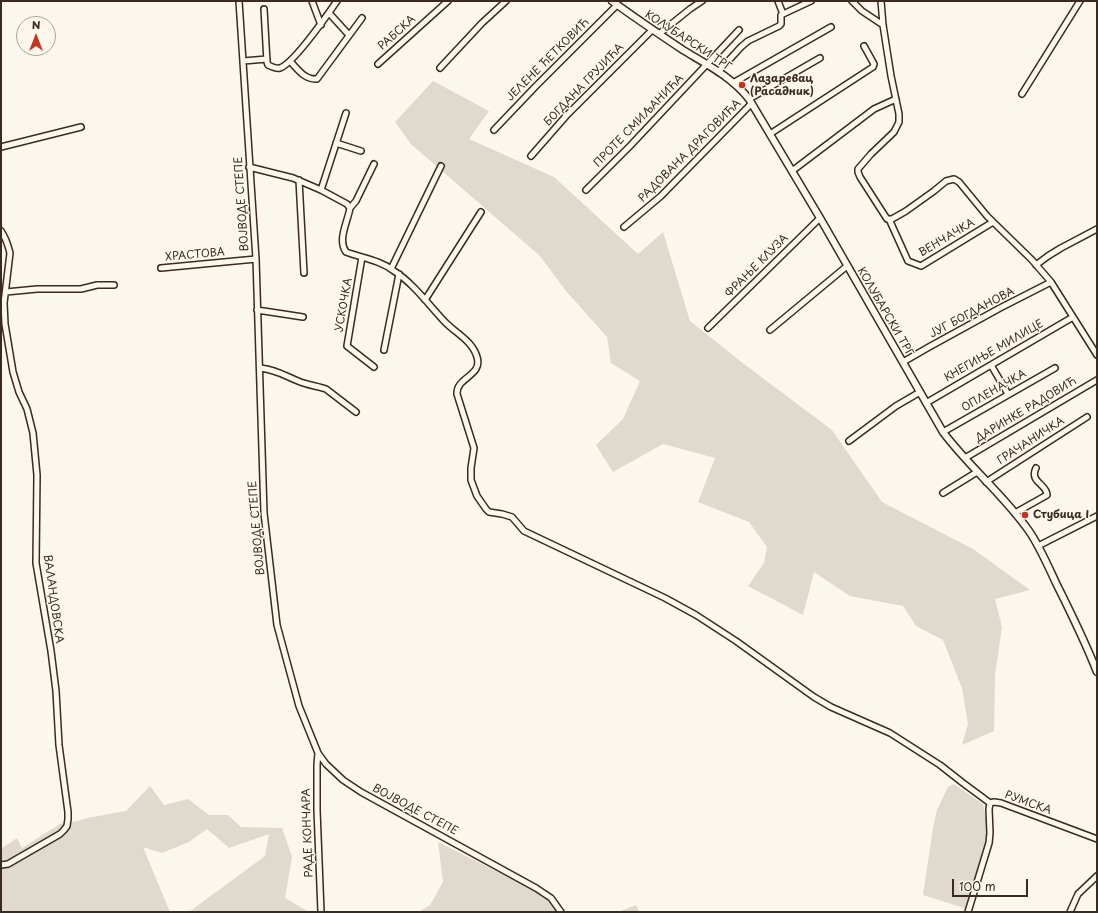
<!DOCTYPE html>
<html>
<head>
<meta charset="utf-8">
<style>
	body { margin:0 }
	#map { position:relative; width:1098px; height:913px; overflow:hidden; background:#fbf7ec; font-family:"Playpen Sans",sans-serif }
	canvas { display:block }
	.frame { position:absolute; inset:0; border:2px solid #3b2a1e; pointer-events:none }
	.north { position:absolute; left:16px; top:16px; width:40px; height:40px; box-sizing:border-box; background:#fbf7ec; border:1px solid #aea59a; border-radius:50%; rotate:0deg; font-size:11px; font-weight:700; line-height:16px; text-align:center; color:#3b2a1e }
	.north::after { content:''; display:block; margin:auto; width:14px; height:18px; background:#c8321e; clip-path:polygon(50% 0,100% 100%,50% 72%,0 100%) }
	.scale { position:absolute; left:952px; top:879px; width:76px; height:18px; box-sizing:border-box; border:2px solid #3b2a1e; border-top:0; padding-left:5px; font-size:12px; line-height:14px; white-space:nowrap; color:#3b2a1e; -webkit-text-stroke:3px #fbf7ec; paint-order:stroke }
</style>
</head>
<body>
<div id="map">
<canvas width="1098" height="913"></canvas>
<div class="frame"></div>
<div class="north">N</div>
<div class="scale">100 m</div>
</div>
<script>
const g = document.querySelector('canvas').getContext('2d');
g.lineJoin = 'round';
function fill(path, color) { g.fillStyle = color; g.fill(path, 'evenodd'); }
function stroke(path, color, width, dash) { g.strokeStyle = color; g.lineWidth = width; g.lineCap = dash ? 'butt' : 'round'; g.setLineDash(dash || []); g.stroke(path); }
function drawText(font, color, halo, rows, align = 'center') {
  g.font = font + ' "Playpen Sans",sans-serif'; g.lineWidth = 3; g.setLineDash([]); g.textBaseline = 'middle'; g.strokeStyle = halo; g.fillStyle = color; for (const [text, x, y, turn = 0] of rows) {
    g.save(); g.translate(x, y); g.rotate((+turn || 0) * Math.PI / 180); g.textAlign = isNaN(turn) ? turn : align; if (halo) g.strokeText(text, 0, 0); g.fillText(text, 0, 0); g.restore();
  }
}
const green = new Path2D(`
	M433,81L489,111L469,139L554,177L638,254L663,232L690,321L744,364L832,430L882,502L973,549L1030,590L995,599L1002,627L995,675L994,731L962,745L968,724L962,688L943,640L916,626L903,606L850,596L814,572L803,615L748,586L764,563L767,547L749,522L698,502L715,458L663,444L613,472L596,445L623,419L640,381L611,363L607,337L566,291L540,256L411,144L395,122Z
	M954,784L983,804L987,824L988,836L981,863L967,909L923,895L933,828L937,810L948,787Z
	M150,786L164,805L188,799L209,815H228L241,827L282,828L292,857L285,898L309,912H189L265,856L269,834L229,848L207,829L189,842L162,853L143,847L170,912H1V849L17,838L22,848L60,824L77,821L87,818L126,811Z
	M438,842L550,898L560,912H419L430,905L443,882Z
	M636,905L639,912H618Z`);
const minor = new Path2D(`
	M239,1L256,259L264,513L277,625L299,706L318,753L326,764L343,780L361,792L536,888L551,898L561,912
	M312,1L321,25
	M778,1L783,14
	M852,1L862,11L883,25
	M881,1L883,25L891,76L899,114V122L894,132L871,154L858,169V172L860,177L887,219H892L906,211L934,191L946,181L954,179L959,182L987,216L1032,260L1051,282L1097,355
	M264,9L267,62L268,65C272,67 276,69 280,68C294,63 328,14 337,1
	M329,13L349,35
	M659,34L690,9L702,1
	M243,61L267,59
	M290,61C297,69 305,80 317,79L362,18
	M378,64L448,1
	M440,68L482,23L506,1
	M718,72L741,47L748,41L779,26L781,24V15L811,1
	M733,83L831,27
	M1022,94L1080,1
	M749,99L820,58
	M494,130L535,87L617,5
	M770,134L873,67L874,64L864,46
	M336,143L361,151
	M1,147L81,127
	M531,156L566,116L652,30
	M249,167L293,178L321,190L347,204L350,208C348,221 337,240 346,252C362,258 380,260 394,271C413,283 429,305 444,321C455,333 472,340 477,357C483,376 456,377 457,394L474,448L471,468V480L477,496L486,509L489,512L502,514L512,517L524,531L665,598L696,615L736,641L814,697L831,707L890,733L940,765L963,783L990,803
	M792,171L874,109L896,99
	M299,180L304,273
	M321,190L346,113
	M586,190L630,146L739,30
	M350,208L356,201L374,164
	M889,219L908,261L921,266L993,222
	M624,227L661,196L751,104
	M1,231C6,238 8,245 10,253L4,303L5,324L13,372L19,392L27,409L33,433L37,475L36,563L51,651L56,691L59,745L68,812V819L67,826L64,830L60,834L8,864L1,865
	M362,257L347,346L374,367
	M1036,265L1048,256L1061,248L1097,229
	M161,268L256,259
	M391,269L441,166
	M6,292L37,289H81L97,285H114
	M425,300L481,212
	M257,310L303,317
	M708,328L820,218
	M770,330L847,266
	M384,350L399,274
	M903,362L929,347L1000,308L1051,282
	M991,365L1008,394
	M260,368C277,370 283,375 298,381C307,385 317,386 326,389L356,412
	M926,403L1073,317
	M943,432L1055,368
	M849,441L896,406L920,392
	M965,458L1097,380
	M986,482L1087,417
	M943,493L977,472
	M1015,513L1047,495C1047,484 1029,482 1036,468
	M1038,546L1097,516
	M318,753L317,765V810L321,912
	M968,912L989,843L990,833L989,809L990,803L994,802L1001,803L1097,839
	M1070,912L1078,894L1097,876`);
const tertiary = new Path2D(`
	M612,1C635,18 659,34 683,50C706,64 732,77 749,99L820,218L943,432C969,467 1004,495 1029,531C1040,547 1048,566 1056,583C1071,613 1085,641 1097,672`);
const markers = [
	[742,85,4,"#c8321e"],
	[1025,515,4,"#c8321e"]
];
const streetNames = [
	["РАБСКА",397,33,-42],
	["КОЛУБАРСКИ ТРГ",688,41,33],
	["ЈЕЛЕНЕ ЋЕТКОВИЋ",548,60,-45],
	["БОГДАНА ГРУЈИЋА",584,85,-46],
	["ПРОТЕ СМИЉАНИЋА",639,121,-46],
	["РАДОВАНА ДРАГОВИЋА",690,151,-45],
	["ВОЈВОДЕ СТЕПЕ",242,204,-94],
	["ВЕНЧАЧКА",947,238,-31],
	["ХРАСТОВА",195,255,-5],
	["ФРАЊЕ КЛУЗА",757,266,-45],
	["УСКОЧКА",344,305,-80],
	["КОЛУБАРСКИ ТРГ",885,312,60],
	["ЈУГ БОГДАНОВА",972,313,-28],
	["КНЕГИЊЕ МИЛИЦЕ",994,351,-30],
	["ОПЛЕНАЧКА",994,391,-30],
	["ДАРИНКЕ РАДОВИЋ",1026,410,-31],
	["ГРАЧАНИЧКА",1031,441,-33],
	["ВОЈВОДЕ СТЕПЕ",257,528,-95],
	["ВАЛАНДОВСКА",53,599,82],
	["РУМСКА",1028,803,20],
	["ВОЈВОДЕ СТЕПЕ",415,810,28],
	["РАДЕ КОНЧАРА",308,833,-92]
];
const poiNames = [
	["Лазаревац",750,79],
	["(Расадник)",750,92],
	["Стубица I",1033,515]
];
fill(green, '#dfd9ce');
stroke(minor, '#3b2a1e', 8);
stroke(tertiary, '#3b2a1e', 9);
stroke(minor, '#fbf7ec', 5);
stroke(tertiary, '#fbf7ec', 6);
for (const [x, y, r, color] of markers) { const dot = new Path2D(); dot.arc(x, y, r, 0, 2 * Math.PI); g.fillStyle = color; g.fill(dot); stroke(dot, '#fbf7ec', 1.5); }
drawText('11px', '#3b2a1e', '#fbf7ec', streetNames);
drawText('bold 11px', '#3b2a1e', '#fbf7ec', poiNames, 'left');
</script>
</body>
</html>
